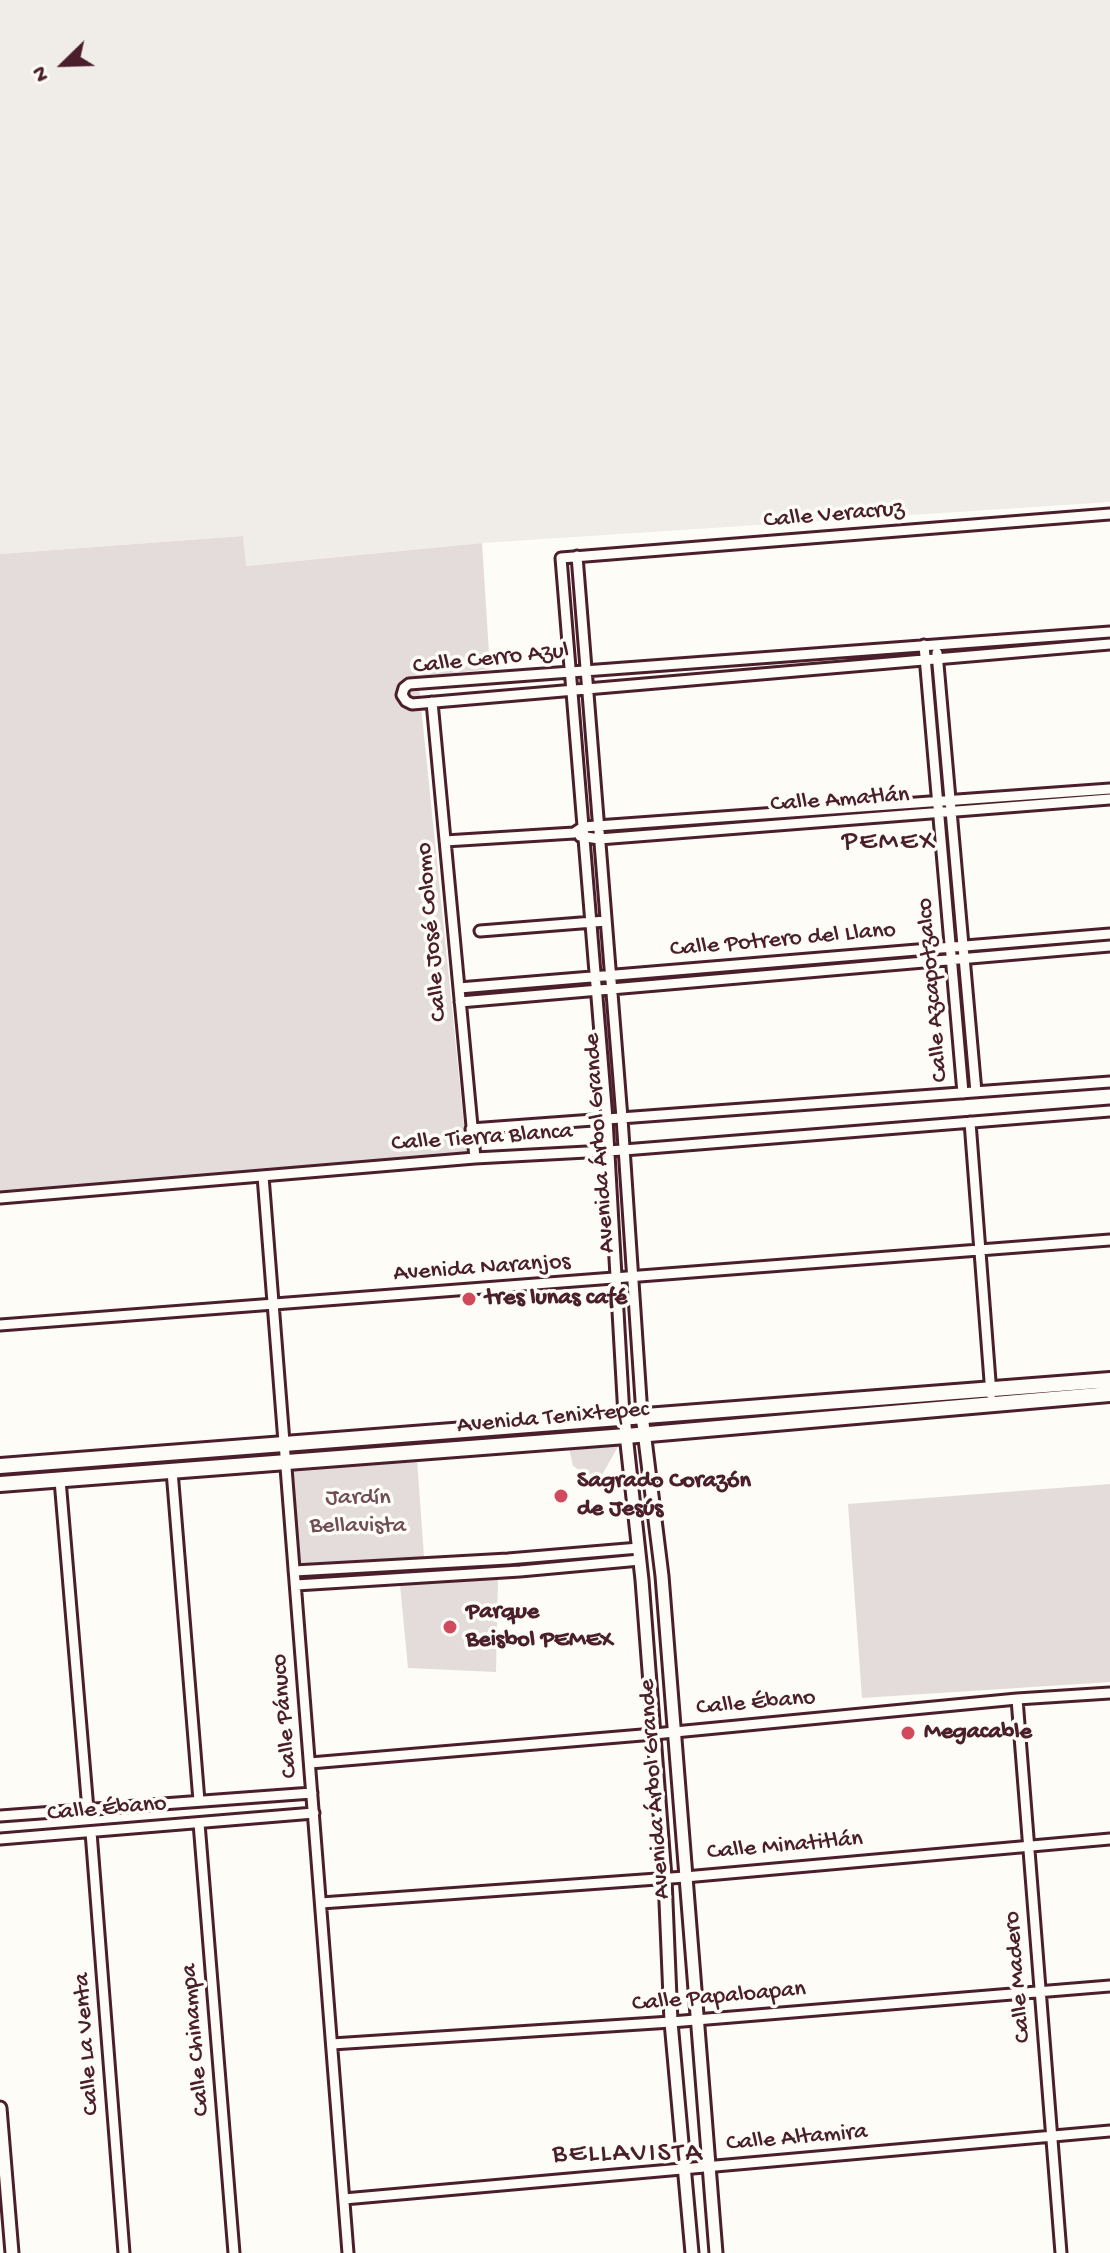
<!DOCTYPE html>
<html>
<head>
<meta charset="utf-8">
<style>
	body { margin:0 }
	#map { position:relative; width:1110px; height:2253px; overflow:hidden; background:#fdfcf7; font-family:"Gochi Hand",sans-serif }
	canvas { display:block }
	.north { position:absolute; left:24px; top:24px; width:80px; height:80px; -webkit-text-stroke:6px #fdfcf7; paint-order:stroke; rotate:247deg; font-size:22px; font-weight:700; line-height:32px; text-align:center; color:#4a1f2b }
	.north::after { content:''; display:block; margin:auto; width:28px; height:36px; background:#4a1f2b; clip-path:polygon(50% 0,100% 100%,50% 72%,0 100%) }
</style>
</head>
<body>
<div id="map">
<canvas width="1110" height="2253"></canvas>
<div class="north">N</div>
</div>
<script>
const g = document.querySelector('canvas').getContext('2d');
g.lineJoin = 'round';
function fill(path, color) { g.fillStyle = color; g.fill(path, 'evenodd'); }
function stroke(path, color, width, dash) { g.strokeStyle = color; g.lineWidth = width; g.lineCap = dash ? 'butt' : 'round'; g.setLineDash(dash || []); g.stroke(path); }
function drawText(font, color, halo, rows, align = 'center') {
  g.font = font + ' "Gochi Hand",sans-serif'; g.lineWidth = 7; g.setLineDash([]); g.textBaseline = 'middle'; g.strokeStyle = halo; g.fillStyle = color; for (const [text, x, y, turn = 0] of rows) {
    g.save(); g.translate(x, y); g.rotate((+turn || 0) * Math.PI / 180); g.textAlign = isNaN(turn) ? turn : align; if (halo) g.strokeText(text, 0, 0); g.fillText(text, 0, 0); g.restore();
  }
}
const built = new Path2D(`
	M0,0H1110V502L482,543L245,566L243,536L0,554Z`);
const green = new Path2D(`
	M243,536L246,566L482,543L490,669L418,677L467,1154L0,1192V554Z
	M620,1443L598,1482L573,1466L569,1448Z
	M417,1459L424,1557L297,1569L289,1467Z
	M1110,1484V1682L862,1698L848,1504Z
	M498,1577L496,1672L408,1668L400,1585Z`);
const minor = new Path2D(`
	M577,556L622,1118L642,1415
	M1110,632L409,684L404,688L402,695L406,701L412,704L1110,644
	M924,645L963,1093
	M937,653L976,1092
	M432,702L475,1158
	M580,836L599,839L1110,799
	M445,841L574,833L583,827L1110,789
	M480,931L606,921
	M459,988L1110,934
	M460,1002L1110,946
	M970,1122L991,1394
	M471,1129L1110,1082
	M263,1176L348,2253
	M0,1198L475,1158L624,1150L1110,1111
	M0,1325L1110,1240
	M624,1416L607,1119L561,558L1110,514
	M172,1471L199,1801
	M60,1480L88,1810
	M294,1571L508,1559L639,1548
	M296,1585L520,1571L640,1560
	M1017,1699L1061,2253
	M310,1763L654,1734L1017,1699L1110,1693
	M0,1816L312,1793
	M199,1823L234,2253
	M91,1832L124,2253
	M0,1839L314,1813
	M321,1903L685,1877L1110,1839
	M332,2044L671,2022L1110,1986
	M344,2199L1110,2131`);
const tertiary = new Path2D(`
	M642,1415L662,1576L716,2253
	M624,1416L642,1580L665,1878L671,2022L692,2253
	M0,2108L12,2253`);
const primary = new Path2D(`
	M0,1466L1110,1380
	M0,1484L626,1436L1110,1394`);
const markers = [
	[469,1299,8,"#d1495b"],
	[561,1496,8,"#d1495b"],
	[450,1627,8,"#d1495b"],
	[908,1733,8,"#d1495b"]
];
const streetNames = [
	["Calle Veracruz",834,516,-5],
	["Calle Cerro Azul",491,660,-6],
	["Calle Amatlán",840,801,-4],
	["Calle José Colomo",433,932,-95],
	["Calle Potrero del Llano",783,941,-5],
	["Calle Azcapotzalco",934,990,-95],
	["Calle Tierra Blanca",482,1139,-4],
	["Avenida Árbol Grande",601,1143,-94],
	["Avenida Naranjos",482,1269,-4],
	["Avenida Tenixtepec",553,1419,-5],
	["Calle Ébano",756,1704,-5],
	["Calle Pánuco",286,1716,-95],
	["Avenida Árbol Grande",656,1789,-94],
	["Calle Ébano",107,1810,-5],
	["Calle Minatitlán",785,1847,-5],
	["Calle Madero",1019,1977,-95],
	["Calle Papaloapan",719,1998,-5],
	["Calle Chinampa",197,2040,-95],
	["Calle La Venta",88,2044,-94],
	["Calle Altamira",797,2139,-5]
];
const poiNames = [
	["tres lunas café",485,1299],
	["Sagrado Corazón",577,1482],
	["de Jesús",577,1510],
	["Parque",466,1613],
	["Beisbol PEMEX",466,1641],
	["Megacable",924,1733]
];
const parkNames = [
	["Jardín",358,1499],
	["Bellavista",358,1527]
];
const quarterNames = [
	["PEMEX",889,844],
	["BELLAVISTA",628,2156]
];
fill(built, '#f0ece8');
fill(green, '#e3dcda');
stroke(minor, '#4a1f2b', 15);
stroke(tertiary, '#4a1f2b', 17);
stroke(primary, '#4a1f2b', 20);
stroke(minor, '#fdfcf7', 9);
stroke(tertiary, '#fdfcf7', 11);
stroke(primary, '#fdfcf7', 14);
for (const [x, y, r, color] of markers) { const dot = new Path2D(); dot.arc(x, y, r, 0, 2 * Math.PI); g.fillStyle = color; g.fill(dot); stroke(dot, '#fdfcf7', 3); }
drawText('24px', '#4a1f2b', '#fdfcf7', streetNames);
drawText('bold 24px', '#4a1f2b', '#fdfcf7', poiNames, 'left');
drawText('24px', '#704e57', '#fdfcf7', parkNames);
g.letterSpacing = '2px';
drawText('28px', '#4a1f2b', '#fdfcf7', quarterNames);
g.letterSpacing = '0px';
</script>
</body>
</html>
